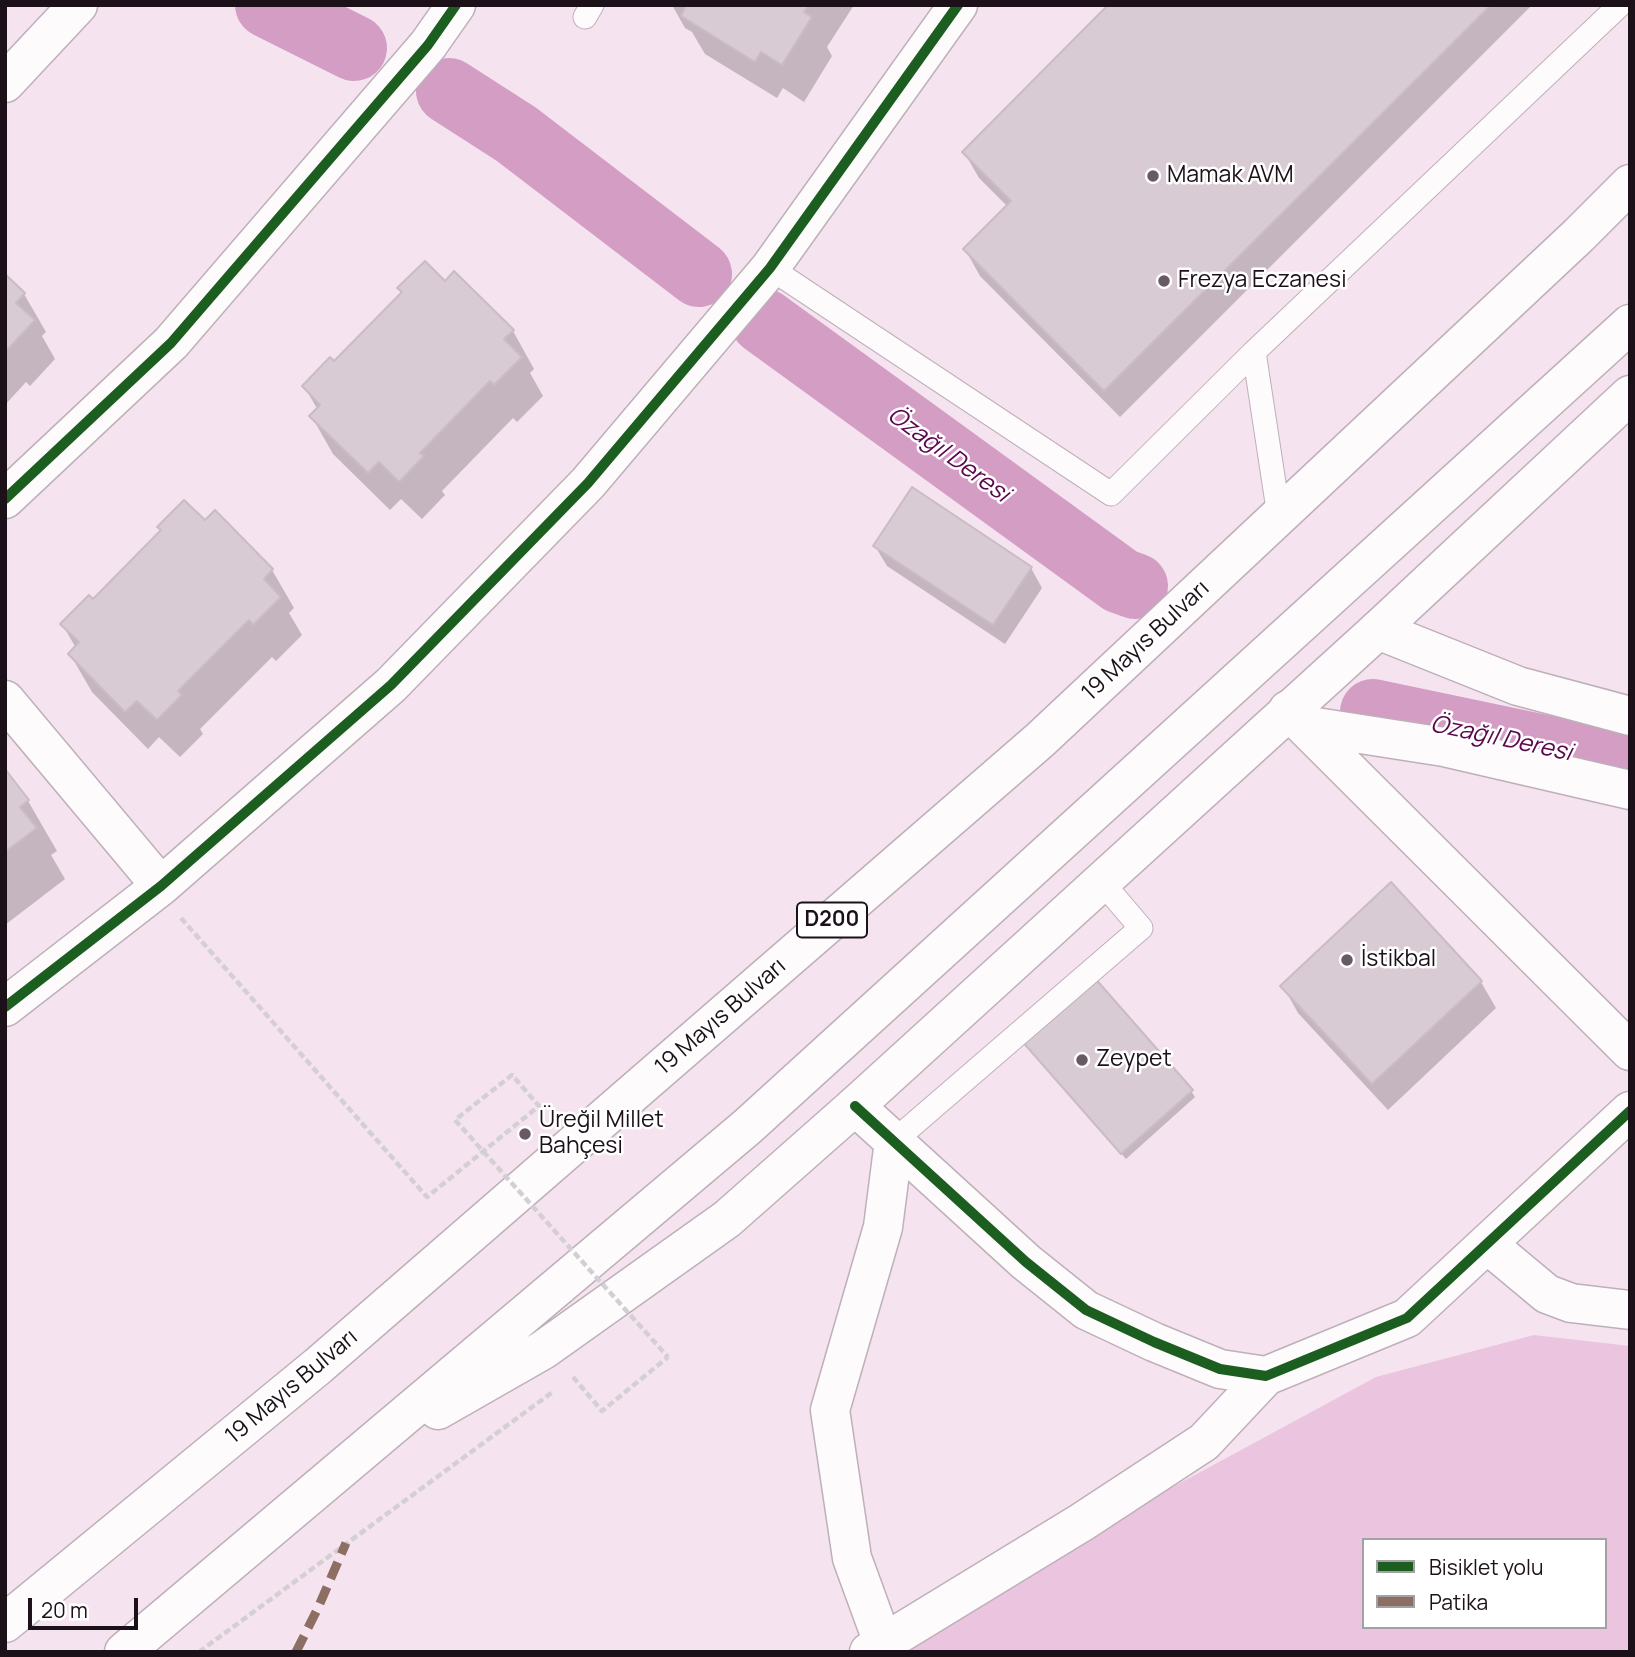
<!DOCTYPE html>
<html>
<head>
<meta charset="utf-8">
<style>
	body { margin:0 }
	#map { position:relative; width:1635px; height:1657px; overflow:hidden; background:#f5e3ef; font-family:Manrope,sans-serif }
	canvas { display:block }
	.frame { position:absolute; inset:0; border:7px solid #1c1119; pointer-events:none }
	.legend { position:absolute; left:1362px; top:1538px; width:245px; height:91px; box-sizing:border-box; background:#fff; border:2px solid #a4a0a3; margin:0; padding:9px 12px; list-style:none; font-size:21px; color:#1c1119 }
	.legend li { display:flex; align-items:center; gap:14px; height:35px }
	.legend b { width:35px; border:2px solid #a4a0a3 }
	.scale { position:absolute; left:28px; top:1598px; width:110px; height:32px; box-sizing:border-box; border:4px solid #1c1119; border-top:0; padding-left:9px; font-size:21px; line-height:24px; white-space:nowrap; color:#1c1119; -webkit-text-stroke:5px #fff; paint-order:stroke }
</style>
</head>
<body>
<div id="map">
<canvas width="1635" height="1657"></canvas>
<div class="frame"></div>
<ul class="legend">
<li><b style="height:9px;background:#1b5e20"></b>Bisiklet yolu</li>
<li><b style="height:9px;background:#8d6e63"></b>Patika</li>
</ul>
<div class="scale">20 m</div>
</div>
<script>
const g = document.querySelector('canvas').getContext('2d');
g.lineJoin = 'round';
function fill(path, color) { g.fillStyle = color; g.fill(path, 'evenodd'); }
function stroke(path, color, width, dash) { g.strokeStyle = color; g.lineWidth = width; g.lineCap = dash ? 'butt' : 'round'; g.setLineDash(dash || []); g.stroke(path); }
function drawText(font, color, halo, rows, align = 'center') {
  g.font = font + ' Manrope,sans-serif'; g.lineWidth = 5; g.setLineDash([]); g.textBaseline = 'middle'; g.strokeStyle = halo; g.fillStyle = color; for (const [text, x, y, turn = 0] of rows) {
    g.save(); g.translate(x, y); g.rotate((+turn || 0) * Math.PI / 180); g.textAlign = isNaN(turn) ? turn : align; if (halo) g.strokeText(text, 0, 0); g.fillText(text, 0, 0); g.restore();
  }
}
const green = new Path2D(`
	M1534,1335L1630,1346V1652H896L1119,1516L1376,1377ZM1364,1540H1605V1627H1364Z`);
const shadow = new Path2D(`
	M672,5H854L827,47L832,56L804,102L783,88L777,98L705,54L692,32L685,28Z
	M1111,5H1532L1120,417L980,276L965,249L1008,207L979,178L964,152Z
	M5,277L24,294L46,332L42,336L55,359L30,386L26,382L5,405Z
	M445,284L513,331L534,369L530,373L543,396L517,422L513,418L442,491L445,495L422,519L401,499L390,510L333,454L312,417L318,410L304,386L334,364L403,294L400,288Z
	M205,522L272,570L294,608L289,613L302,635L276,661L272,657L200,729L203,734L180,757L159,737L148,749L92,692L70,654L76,648L62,624Z
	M875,546L1031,568L1042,588L1005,644L887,566Z
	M5,772L28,801L57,851L51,855L65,879L5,925Z
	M1481,982L1496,1008L1388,1110L1298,1013L1283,986Z
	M1027,1046L1191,1091L1195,1097L1126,1159Z`);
const river = new Path2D(`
	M268,5L354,48
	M449,91L516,134L699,274
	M763,321L1121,581L1135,586
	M1373,712L1630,766`);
const building = new Path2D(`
	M686,5H809L804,12L812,17L782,65L761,52L755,62L681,16Z
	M1108,5H1491L1104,391L963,249L1011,201L962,152Z
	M425,261L445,281L454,271L514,330L504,339L522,357L494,385L490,381L420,453L424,456L399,482L379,462L368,473L309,416L320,405L302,386L330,357L334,361L402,292L397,288Z
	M5,274L25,293L16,303L35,320L8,349L5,346Z
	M912,487L1032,567L993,625L873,546Z
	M184,500L205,520L215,510L273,569L264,579L281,597L253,625L249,620L178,691L182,695L157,720L137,701L125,712L68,654L79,642L60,624L89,595L93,599L161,530L157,527Z
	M5,769L29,800L20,807L37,828L5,852Z
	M1391,882L1482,981L1372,1084L1280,986Z
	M1093,976L1193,1090L1121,1154L1021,1040Z`);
const path = new Path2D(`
	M181,918L427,1197L539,1106L512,1075L455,1120
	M573,1377L602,1411L668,1357
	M199,1652L554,1391`);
const service = new Path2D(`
	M585,17L592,5
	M770,268L1111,494L1254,352L1620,5
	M1254,352L1279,516
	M894,1141L1141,928L1101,881`);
const minor = new Path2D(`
	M5,83L78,5
	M5,499L171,343L428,45L456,5
	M1378,630L1518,686L1630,716
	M5,700L161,886
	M1288,710L1630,1051
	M1303,725L1444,747L1630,790
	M5,1007L161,886L391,685L588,483L770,268L958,5
	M855,1106L1026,1262L1086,1310L1154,1342L1220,1369L1266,1376L1407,1318L1630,1111
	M1487,1244L1547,1294L1571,1303L1630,1310
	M883,1643L852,1558L830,1410L883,1227L894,1141
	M869,1652L1082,1522L1204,1442L1266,1376`);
const trunk = new Path2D(`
	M438,1410L543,1350L727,1219L855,1106L1378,630L1630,395
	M5,1623L318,1366L1040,740L1579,235L1630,184
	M124,1652L747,1127L1630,324`);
const pathBridge = new Path2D(`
	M455,1120L668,1357`);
const quiet = new Path2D(`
	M296,1652L318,1608L346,1543`);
const cycleway = new Path2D(`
	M5,499L171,343L428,45L456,5
	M5,1007L161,886L391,685L588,483L770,268L958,5
	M855,1106L1026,1262L1086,1310L1154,1342L1220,1369L1266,1376L1407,1318L1630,1111`);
const markers = [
	[1153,176,7,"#685a64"],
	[1164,281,7,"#685a64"],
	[1347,960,7,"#685a64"],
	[1082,1060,7,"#685a64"],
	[525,1134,7,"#685a64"]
];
const shields = [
	[832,920,70]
];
const shieldNames = [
	["D200",832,920]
];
const poiNames = [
	["Mamak AVM",1167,176],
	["Frezya Eczanesi",1178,281],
	["İstikbal",1361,960],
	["Zeypet",1096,1060],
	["Üreğil Millet",539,1121],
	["Bahçesi",539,1147]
];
const streetNames = [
	["19 Mayıs Bulvarı",1146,641,-43],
	["19 Mayıs Bulvarı",721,1017,-41],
	["19 Mayıs Bulvarı",292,1387,-40]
];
const waterNames = [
	["Özağıl Deresi",948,455,36],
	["Özağıl Deresi",1501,739,12]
];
fill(green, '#ebc5df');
fill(shadow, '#0003');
stroke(river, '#d39dc4', 66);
fill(building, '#d9cbd4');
stroke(building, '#cabbc5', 2);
stroke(service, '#beb0b9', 25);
stroke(minor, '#beb0b9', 41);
stroke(trunk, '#beb0b9', 41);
stroke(path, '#d4cfd2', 4.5, [7, 3.5]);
stroke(service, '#fefbfd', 23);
stroke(minor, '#fefbfd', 38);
stroke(trunk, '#fefbfd', 38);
stroke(pathBridge, '#d4cfd2', 4.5, [7, 3.5]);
stroke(quiet, '#8d6e63', 9, [18, 9]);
stroke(cycleway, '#1b5e20', 10);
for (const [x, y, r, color] of markers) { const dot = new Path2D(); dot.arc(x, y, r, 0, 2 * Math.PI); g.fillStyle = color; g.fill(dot); stroke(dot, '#fff', 2.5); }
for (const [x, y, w] of shields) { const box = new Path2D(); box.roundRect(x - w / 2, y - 17.5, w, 35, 5); g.fillStyle = '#fff'; g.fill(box); stroke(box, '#1c1119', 2); }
drawText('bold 21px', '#1c1119', null, shieldNames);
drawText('23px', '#1c1119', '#fff', poiNames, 'left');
drawText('23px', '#1c1119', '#fff', streetNames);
drawText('italic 24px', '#5d064d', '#fff', waterNames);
</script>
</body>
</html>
